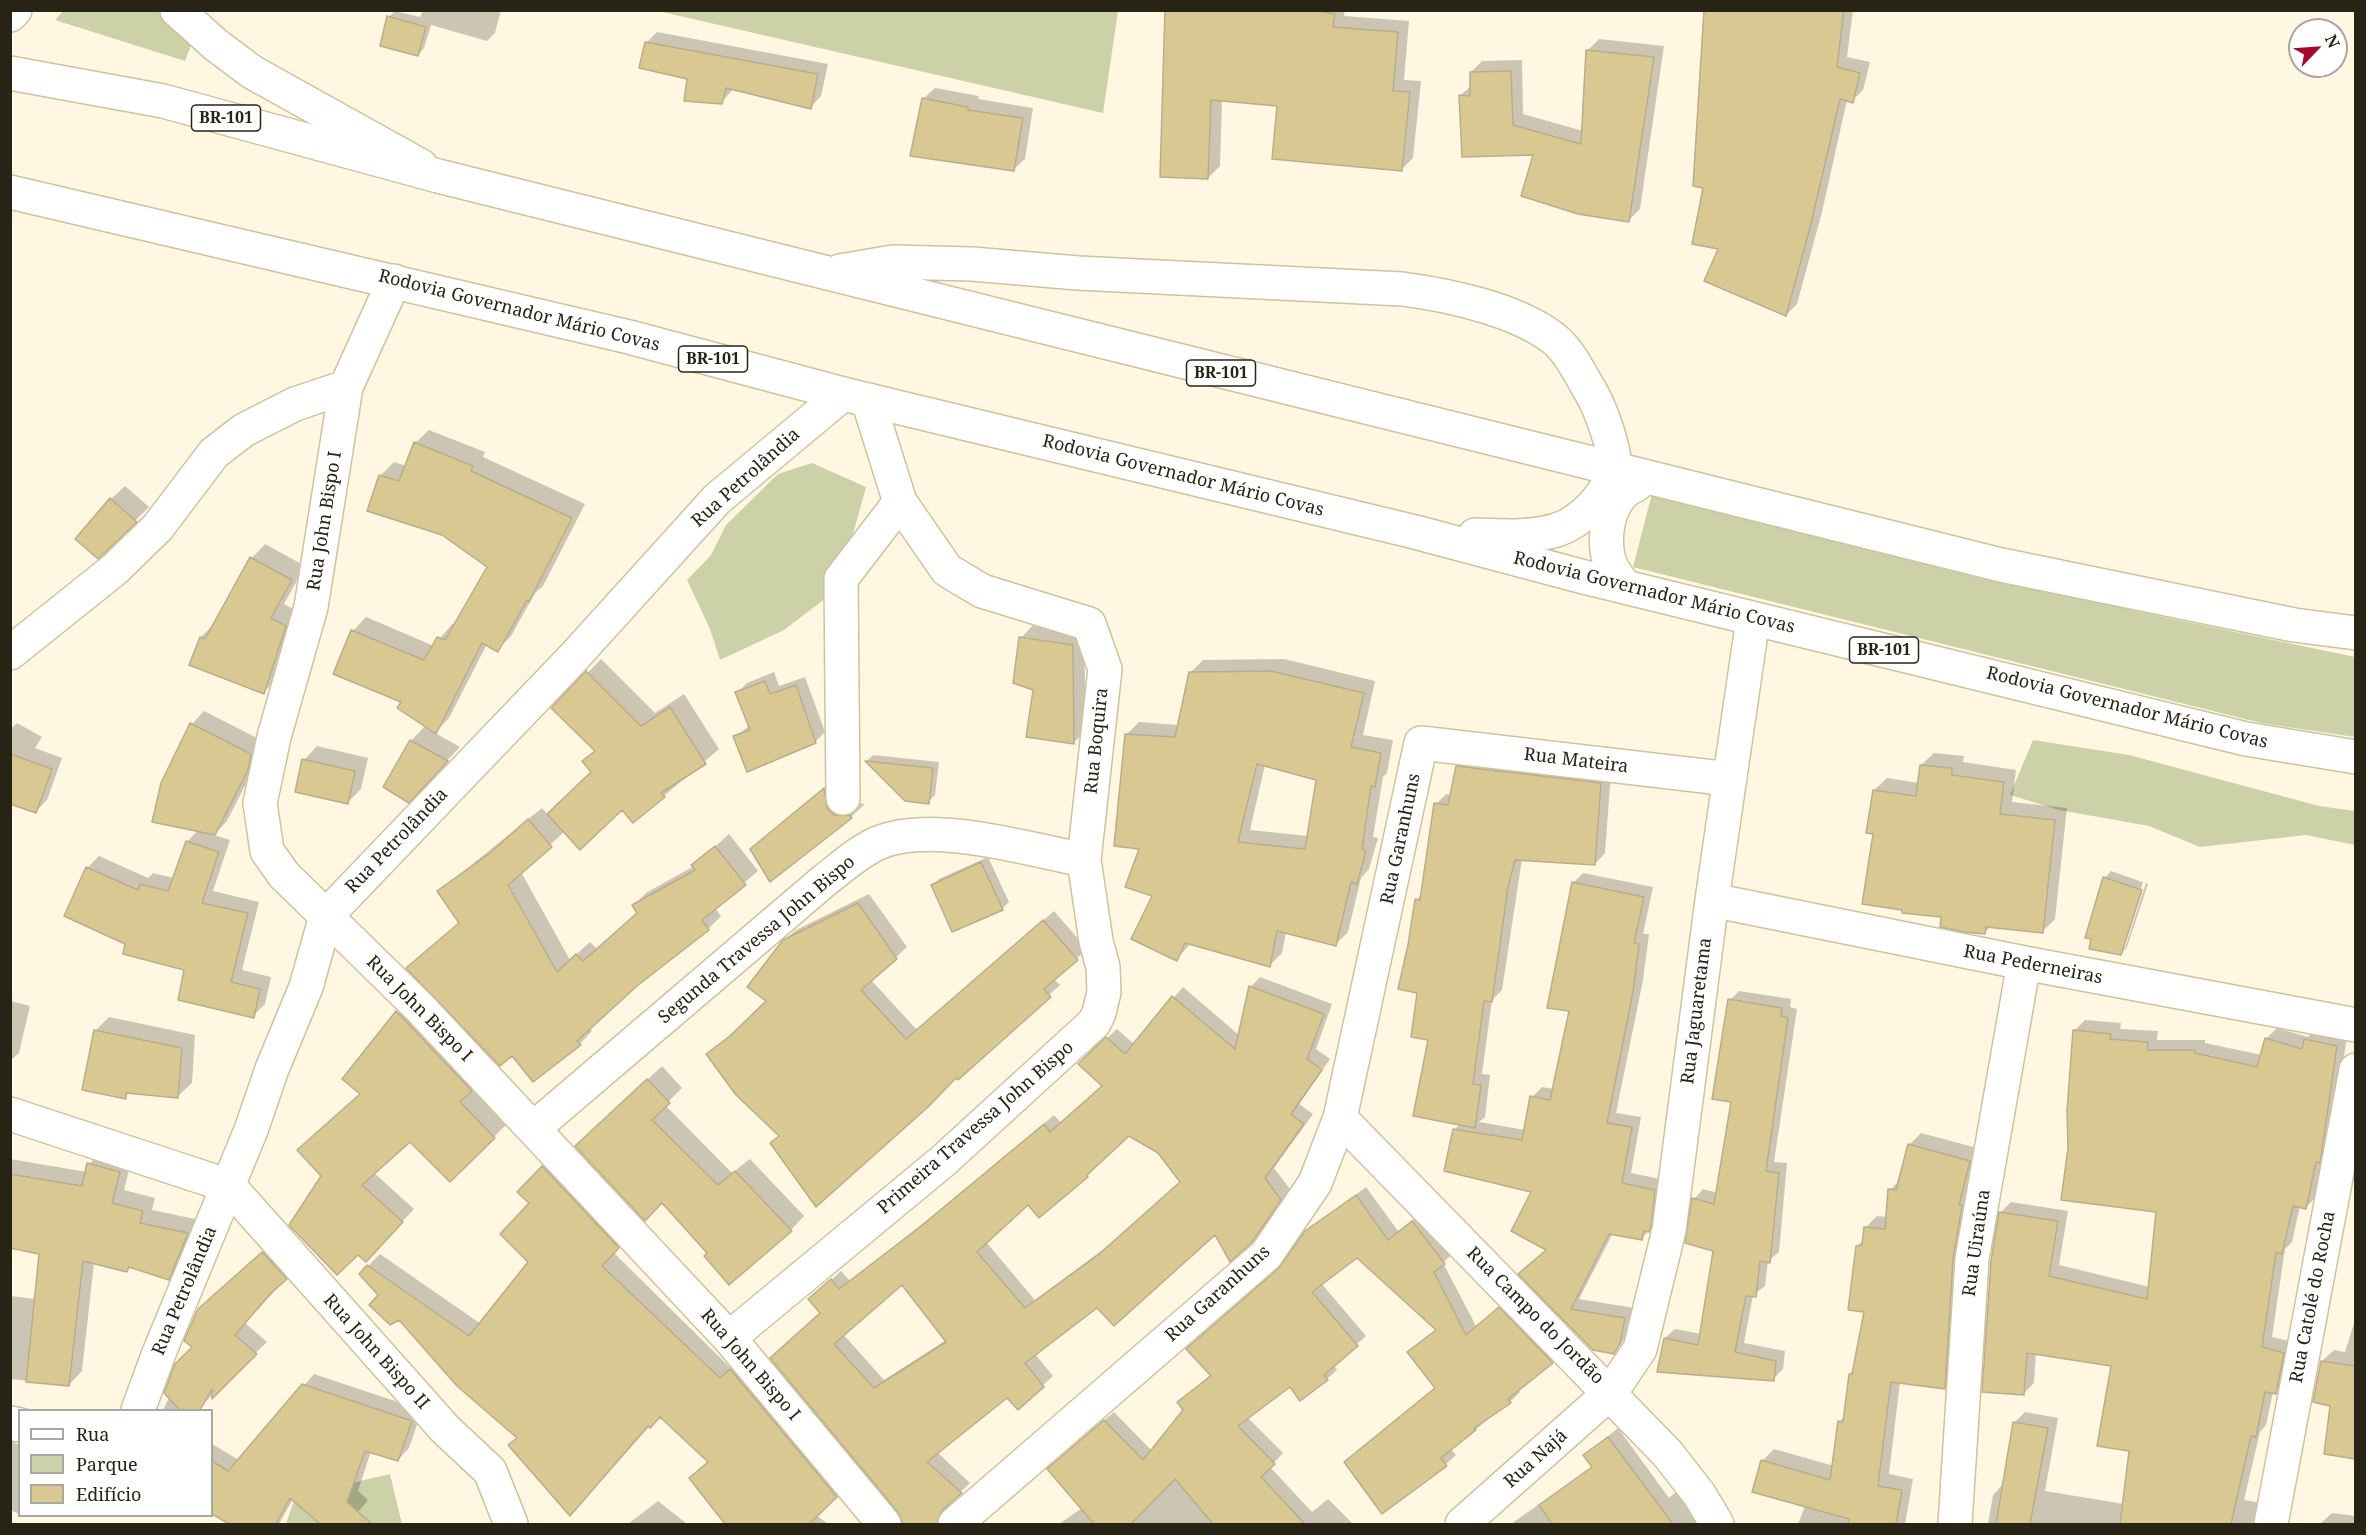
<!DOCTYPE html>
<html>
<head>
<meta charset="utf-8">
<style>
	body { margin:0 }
	#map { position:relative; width:2366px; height:1535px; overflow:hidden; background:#fff7e2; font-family:"Noto Serif",serif }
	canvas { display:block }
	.frame { position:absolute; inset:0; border:12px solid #272315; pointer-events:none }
	.legend { position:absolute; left:18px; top:1409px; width:195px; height:108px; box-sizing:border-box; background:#fff; border:2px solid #a9a7a1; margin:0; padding:8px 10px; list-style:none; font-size:18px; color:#272315 }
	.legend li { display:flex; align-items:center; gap:12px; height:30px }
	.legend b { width:30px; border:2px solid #a9a7a1 }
	.north { position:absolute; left:2288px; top:18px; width:60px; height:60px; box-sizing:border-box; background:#fff; border:2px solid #a9a7a1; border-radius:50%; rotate:65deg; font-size:16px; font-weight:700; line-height:24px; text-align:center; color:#272315 }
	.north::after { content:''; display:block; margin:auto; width:21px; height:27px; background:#a5092e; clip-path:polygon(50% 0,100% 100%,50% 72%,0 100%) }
</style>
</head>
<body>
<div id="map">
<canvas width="2366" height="1535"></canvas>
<div class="frame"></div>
<ul class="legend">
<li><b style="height:8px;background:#fff"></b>Rua</li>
<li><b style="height:16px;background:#ccd1a8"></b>Parque</li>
<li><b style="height:16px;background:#dac893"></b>Edifício</li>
</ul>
<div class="north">N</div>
</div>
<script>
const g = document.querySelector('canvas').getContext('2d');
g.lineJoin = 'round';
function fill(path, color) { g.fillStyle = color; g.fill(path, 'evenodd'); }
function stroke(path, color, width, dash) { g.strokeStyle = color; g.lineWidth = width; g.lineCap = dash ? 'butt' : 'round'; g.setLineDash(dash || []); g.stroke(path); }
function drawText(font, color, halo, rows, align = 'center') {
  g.font = font + ' "Noto Serif",serif'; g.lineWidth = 5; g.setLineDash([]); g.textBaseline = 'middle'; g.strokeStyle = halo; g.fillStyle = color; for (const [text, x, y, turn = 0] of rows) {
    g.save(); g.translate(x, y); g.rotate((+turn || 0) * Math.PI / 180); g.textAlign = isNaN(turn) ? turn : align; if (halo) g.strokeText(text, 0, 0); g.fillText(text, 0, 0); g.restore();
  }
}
const green = new Path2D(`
	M63,11H160L193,40L185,61L55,20Z
	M658,11H1118L1103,113Z
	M812,463L866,487L838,589L784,630L720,660L710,629L687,580L711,555L726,525L778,474Z
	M1653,490L2135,611L2355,657V737L2261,723L1633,567Z
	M2033,740L2129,755L2319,806L2355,811V845L2306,835L2200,847L2149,826L2059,810L2010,795Z
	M390,1474L402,1524H286L299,1486L334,1487Z`);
const shadow = new Path2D(`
	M423,10H501L495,33L487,41L431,25L424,48L418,55L389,17L395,11L420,17Z
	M1167,10H1345L1344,16L1409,21L1404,80L1421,81L1413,158L1401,170L1279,104L1222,100L1220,166L1208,178Z
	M1706,10H1853L1847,57L1870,62L1863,90L1852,101L1847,100L1822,212L1797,304L1786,315L1720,248L1705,187Z
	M657,32L828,64L821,96L811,107L733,89L722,102L646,43Z
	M1599,39L1664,46L1640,209L1629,220L1461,95L1472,85L1471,72L1482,61L1522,60L1523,114L1583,131L1588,50Z
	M935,88L979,96L978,99L1033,108L1025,159L1013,170L923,99Z
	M429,430L485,452L483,457L585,504L543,586L535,593L511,636L497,650L487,644L449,718L435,733L460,747L422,787L411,741L426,725L403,701L353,631L366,617L434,646L452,624L455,625L489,567L380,476L394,462L406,466L415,443Z
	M125,486L149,507L98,557L111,499Z
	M265,544L305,566L284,604L299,612L277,679L263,693L201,637L215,623L252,558Z
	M1032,626L1084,633L1086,731L1074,742L1021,638Z
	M601,659L655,713L684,694L719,749L664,796L622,808L565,831L521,872L570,960L590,942L597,949L638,913L634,905L646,893L694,866L729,834L758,871L715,908L721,916L708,929L636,985L589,1028L592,1031L580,1044L460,922L439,891L542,808L548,815L593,771L585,761L596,750L553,708Z
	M1284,659L1375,681L1363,735L1393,740L1387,773L1383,777L1373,837L1378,838L1369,869L1361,878L1348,932L1335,945L1286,932L1282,953L1269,966L1191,943L1177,959L1154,895L1141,848L1126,735L1139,722L1179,725L1190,673L1203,660ZM1265,765L1318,779L1308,836L1250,830Z
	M774,672L779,686L805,677L825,732L815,742L735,737L750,725L737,693L747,683Z
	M204,711L263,741L260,756L227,821L214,835L230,840L213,891L259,902L242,970L271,977L265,1004L253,1016L186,969L127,943L87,868L99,856L148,878L153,873L174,878L187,842L198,830L162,783L192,724Z
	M17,723L42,737L35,748L62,758L47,800L36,811L10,802V730Z
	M317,746L368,758L361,789L348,802L304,760Z
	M1934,753L1964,756L1963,762L2016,770L2012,802L2067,808L2055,919L2042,932L1991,926L1984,933L1943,916L1875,833L1874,790L1887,778L1919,783L1921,765Z
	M873,755L939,762L935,795L928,802L905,799L867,761Z
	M1468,756L1611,773L1605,853L1595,864L1522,859L1502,990L1492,1000L1482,1074L1490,1075L1485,1117L1479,1122L1525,1130L1532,1097L1542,1087L1554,1089L1571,1010L1573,883L1583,873L1653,887L1643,934H1649L1643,980L1616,1113L1641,1117L1631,1173L1665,1180L1659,1220L1642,1238L1613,1233L1579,1299L1634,1308L1630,1333L1613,1353L1593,1349L1530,1264L1547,1249L1534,1191L1454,1130L1460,1124L1430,1039L1410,945L1416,900L1422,894L1436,804L1446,794L1451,795L1458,767Z
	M838,777L848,801L865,804L851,817L752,849Z
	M988,857L1009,902L1002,909L933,885L939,879Z
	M2111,871L2148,884L2127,947L2121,954L2105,878ZM2143,882L2146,883L2125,948H2122Z
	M869,894L907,947L871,980L917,1030L1054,911L1087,949L1054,979L1060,985L958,1078L956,1076L780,1135L708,1054L768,1001L784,941L796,930Z
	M1260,977L1332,1004L1316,1049L1330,1059L1299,1104L1313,1114L1274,1168L1290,1189L1261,1231L1251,1241L1215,1232L1097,1306L1035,1354L1053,1376L1018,1408L1007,1396L937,1452L970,1483L951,1501L946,1514L936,1524H905L821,1312L820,1290L841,1271L850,1281L931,1217L1054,1115L1061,1123L1104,1086L1093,1051L1117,1029L1134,1044L1183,987L1240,1036L1251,987ZM1129,1134L1159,1152L1181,1181L1109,1245L1035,1300L986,1242L1028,1203L1039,1216L1087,1176L1097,1166L1096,1165ZM902,1283L946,1340L884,1380L843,1334Z
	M1739,991L1791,999L1790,1007L1797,1009L1774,1162L1787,1163L1779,1252L1768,1261L1765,1286L1753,1295L1744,1343L1785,1351L1783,1369L1773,1379L1665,1338L1675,1329L1701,1334L1714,1250L1694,1199L1703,1189L1718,1193L1733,1101L1730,1000Z
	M410,1000L483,1078L471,1089L506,1125L450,1180L410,1140L373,1172L414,1209L378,1248L323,1176L361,1093L344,1079Z
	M10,1001L30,1006L19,1053L10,1061Z
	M109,1017L195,1035L192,1083L178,1096L130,1092L125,1097L95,1031Z
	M2085,1020L2121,1023L2120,1029L2158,1031L2157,1040H2205V1043L2262,1055L2267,1038L2277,1028L2308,1037L2316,1029L2347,1036L2330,1150L2316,1197L2306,1207L2300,1206L2292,1242L2285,1249L2272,1337L2294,1342L2286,1382L2273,1392L2266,1425L2260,1432L2244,1500L2262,1503L2259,1524H1988L1993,1495L2003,1484L2014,1423L2025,1412L2058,1418L2045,1491L2124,1504L2131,1450L2113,1365L2036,1352L2034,1383L2024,1393L2001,1212L2011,1202L2068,1211L2059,1265L2150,1287L2157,1210L2070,1148L2074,1031Z
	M662,1066L682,1088L665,1105L732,1173L750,1159L804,1216L791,1230L709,1253L663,1201L591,1133Z
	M1921,1133L1981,1149L1956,1376L1944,1388L1900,1382L1889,1474L1913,1479L1905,1524H1798L1805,1506L1762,1461L1774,1449L1834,1466L1839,1422L1846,1415L1850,1375L1854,1370L1865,1311L1857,1246L1864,1240L1865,1228L1877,1216L1887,1217L1890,1190L1900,1180L1909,1145Z
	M102,1151L132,1158L124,1190L155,1198L152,1210L200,1220L182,1265L168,1279L131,1266L127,1271L94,1263L82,1371L69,1385L10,1379V1296L36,1299L41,1252L10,1247V1159L87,1172L89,1164Z
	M556,1155L630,1235L613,1252L848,1484L816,1515L828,1524H727L691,1478L709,1461L660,1415L570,1514L518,1437L380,1295L368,1266L380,1254L481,1324L530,1262L531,1203L520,1192Z
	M1366,1187L1398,1231L1423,1212L1453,1253L1443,1263L1476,1326L1509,1299L1561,1352L1518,1390L1520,1392L1510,1402L1451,1449L1456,1455L1446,1464L1382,1512L1346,1462L1436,1387L1409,1352L1437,1329L1357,1256L1321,1283L1366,1336L1334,1365L1337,1370L1327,1379L1291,1385L1247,1417L1283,1453L1270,1467L1312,1512L1328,1499L1353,1524H1059L1082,1508L1059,1459L1114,1412L1152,1451L1185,1410L1179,1402L1211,1374L1306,1232Z
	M274,1242L297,1267L245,1323L267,1342L197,1410H163L194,1347L211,1298Z
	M2356,1317V1457L2325,1453L2332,1405L2322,1361L2334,1350L2345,1352Z
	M314,1374L422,1410L409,1448L398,1460L371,1451L358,1491L368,1500L348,1524H322L293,1499L279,1524H231L212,1513V1444L239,1460Z
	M1618,1428L1669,1498L1683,1486L1711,1524H1511L1593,1466L1585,1455Z
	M10,1441L20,1445L19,1514L10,1510Z
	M658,1501L687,1524H628Z
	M2332,1513L2356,1516V1524H2320Z`);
const building = new Path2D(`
	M1165,10H1313L1335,14L1333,27L1398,32L1393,91L1410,92L1402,171L1272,159L1277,106L1211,100L1208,179L1160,177Z
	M1704,10H1844L1837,67L1860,73L1853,103L1840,99L1811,224L1786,316L1704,281L1718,249L1692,244L1703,188L1693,186Z
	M387,16L426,27L418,56L380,46Z
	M645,42L818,74L811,109L726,88L722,104L684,101L687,79L639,68Z
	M1586,50L1654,57L1629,222L1578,214L1521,196L1533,155L1462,157L1459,95L1470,96V72L1511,71L1513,125L1581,144Z
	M922,98L968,107V110L1023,118L1014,171L910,156Z
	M414,442L473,466L471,471L572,518L529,602L527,600L498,652L482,643L436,734L397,708L401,702L333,674L351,630L424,660L437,637L445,640L487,567L442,535L367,511L379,475L399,481Z
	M110,498L137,522L98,559L75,539Z
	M250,557L292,580L271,618L286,626L264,694L189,665L200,637L205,639Z
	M1019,637L1073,645L1074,744L1026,737L1033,690L1013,683Z
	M586,671L641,726L670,707L706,764L661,793L665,797L633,823L622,810L580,850L547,814L591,772L582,761L595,751L551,708Z
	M1271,671L1364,693L1351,747L1381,753L1375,787L1371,786L1362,849L1366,851L1357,884L1351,882L1336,946L1277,931L1270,967L1185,943L1177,961L1131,939L1152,896L1125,887L1139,849L1114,846L1125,734L1175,737L1189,672ZM1257,764L1316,780L1305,849L1238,842Z
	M765,681L770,694L796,685L816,743L747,772L733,736L750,730L735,692Z
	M190,723L251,754L248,770L215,835L152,822L161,783Z
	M410,740L448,761L409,803L383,787Z
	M10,754L52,769L36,813L10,804Z
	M302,759L355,771L348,804L295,792Z
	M865,761L933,768L929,804L905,801Z
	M1920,765L1952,768V775L2004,782L2000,814L2055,820L2043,933L1986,927L1985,934L1964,932L1940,927L1941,917L1902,913V910L1862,904L1873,834L1866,833L1873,790L1916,796Z
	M1456,766L1601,783L1595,865L1515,860L1508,887L1492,1002L1484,1001L1473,1084L1481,1085L1475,1128L1413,1116L1428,1040L1411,1037L1417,993L1398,989L1408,945L1415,899L1420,900L1434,803L1448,805Z
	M824,788L827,808L834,815H850L852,818L770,882L750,849Z
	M528,819L552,847L508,885L557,972L576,954L583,961L637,913L632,905L695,870L691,865L715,846L746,885L702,920L709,930L637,986L577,1041L581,1045L533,1082L512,1056L500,1066L406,968L459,923L437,891L490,853Z
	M186,841L219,852L202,903L248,913L231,982L260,989L254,1018L178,1000L184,970L123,954L125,944L64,916L86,867L138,890L140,884L168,891Z
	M981,862L1003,910L952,932L931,885Z
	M2103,877L2142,890L2121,955L2089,949L2091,939L2085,938Z
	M1572,882L1644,897L1634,943L1639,944L1633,992L1607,1123L1632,1127L1622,1183L1655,1190L1651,1227L1649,1232L1644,1231L1642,1240L1609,1234L1571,1309L1625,1318L1620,1344L1614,1354L1593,1350L1518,1274L1546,1250L1511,1231L1531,1192L1444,1171L1453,1129L1522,1140L1530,1096L1550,1100L1569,1011L1547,1008Z
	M858,903L897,959L861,990L906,1039L1043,920L1078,960L1044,989L1051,997L958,1080L956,1078L928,1107L816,1207L770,1143L779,1136L736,1095L706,1054L730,1036L766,1001L747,987L783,940Z
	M1249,986L1324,1014L1307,1059L1322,1070L1291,1114L1304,1124L1265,1178L1281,1200L1252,1242L1230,1262L1215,1235L1114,1326L1097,1308L1025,1363L1044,1387L1018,1410L1007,1398L927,1462L962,1493L942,1510L937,1524H903L898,1512L770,1358L820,1313L808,1299L831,1279L839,1289L920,1227L1044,1124L1050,1132L1102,1086L1078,1064L1106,1037L1125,1054L1172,996L1235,1049ZM1129,1136L1158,1153L1180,1182L1098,1255L1025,1308L977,1252L1028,1205L1039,1218L1088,1177L1087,1175ZM902,1285L946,1342L874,1388L834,1344Z
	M1728,999L1782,1008L1781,1016L1788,1018L1766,1171L1779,1173L1770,1263L1760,1261L1756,1297L1746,1296L1735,1352L1776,1361L1774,1381L1657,1372L1664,1338L1698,1345L1713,1251L1685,1243L1692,1198L1714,1204L1731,1102L1712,1099Z
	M396,1011L472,1091L460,1102L495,1138L450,1182L410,1142L362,1185L403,1222L366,1262L358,1255L337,1275L289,1225L321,1176L297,1150L360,1094L342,1079Z
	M94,1030L182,1048L178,1098L126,1093V1099L82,1090Z
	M2073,1030L2111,1034L2110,1039L2148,1042L2147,1050H2195V1053L2257,1067L2265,1038L2302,1049L2304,1039L2337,1046L2320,1163L2316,1162L2306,1209L2293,1206L2282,1254L2276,1253L2262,1347L2284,1353L2276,1394L2265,1392L2256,1437L2251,1436L2231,1524H2120L2129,1451L2097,1446L2111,1366L2027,1353L2024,1395L1982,1392L1991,1261L1999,1212L2058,1221L2049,1276L2147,1299L2156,1212L2061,1200L2068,1148L2067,1111Z
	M647,1079L670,1103L652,1120L718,1185L735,1171L792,1231L729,1285L704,1256L707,1253L662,1203L645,1221L575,1146Z
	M1908,1144L1970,1161L1959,1205L1962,1206L1953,1258L1945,1389L1891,1382L1878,1486L1902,1490L1896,1524H1848L1849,1519L1752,1492L1761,1460L1830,1480L1838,1421L1843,1422L1849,1374H1852L1864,1312L1848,1310L1856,1246L1862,1245L1864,1227L1885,1229L1888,1189L1896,1190Z
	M87,1163L120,1172L112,1203L143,1211L140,1223L188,1233L169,1280L129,1267L127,1272L83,1261L69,1386L26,1382L39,1254L10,1248V1174L82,1186Z
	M542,1166L619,1248L602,1266L720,1378L730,1369L837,1497L809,1524H725L689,1478L708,1462L660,1417L650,1428L648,1426L570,1516L508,1445L517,1438L457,1386L399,1320L390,1325L369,1305L378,1295L359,1274L367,1265L469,1336L528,1262L500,1234L529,1203L517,1192Z
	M1356,1195L1388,1240L1412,1221L1445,1264L1434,1272L1466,1335L1499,1307L1553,1363L1508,1399L1511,1403L1474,1428L1476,1430L1441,1458L1447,1466L1382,1514L1344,1462L1435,1388L1407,1352L1436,1330L1357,1258L1312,1292L1358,1346L1324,1375L1328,1380L1300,1401L1290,1387L1238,1426L1275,1464L1261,1477L1305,1524H1213L1175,1479L1131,1524H1094L1047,1469L1104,1420L1143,1460L1183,1410L1177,1402L1211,1376L1186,1349L1278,1269L1305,1231Z
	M262,1252L287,1279L270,1294L235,1335L257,1354L212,1399V1389L200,1410H180L164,1393L175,1364L192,1347L184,1341L198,1309Z
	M2321,1361L2355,1366V1459L2324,1454L2330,1406L2313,1402Z
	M302,1384L412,1421L398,1461L365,1451L347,1502L372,1524H320L290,1498L276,1524H229L212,1514V1461L228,1471Z
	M2013,1422L2048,1428L2030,1524H1996Z
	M1608,1437L1673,1524H1552L1539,1505L1592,1467L1583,1455Z`);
const minor = new Path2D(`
	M346,387L311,607L274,737L260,803L267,851L284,875L420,1008L729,1338L884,1524
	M10,653L115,569L158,527L214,453L244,430L295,404L346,387L394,281
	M843,798L841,579L900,502
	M1712,900L2024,963L2356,1025
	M10,1114L229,1186L446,1430L490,1471L511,1524
	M1340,1118L1667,1453L1699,1494L1717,1524
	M534,1128L825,880C842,867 858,852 878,843C932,820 1027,849 1084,860
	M729,1338L943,1161L1094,1023L1099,1013L1104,992L1103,967L1096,941L1084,860L1105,669L1089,624L982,591L947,570L900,502L868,400
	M138,1410L159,1353L251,1130L272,1069L306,987L326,916L574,657L717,499L843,394
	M10,1423L20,1425
	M955,1524L1266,1255L1315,1183L1340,1118L1421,743L1730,779
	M1462,1524L1611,1392L1640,1349L1669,1230L1712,900L1753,619
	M1955,1524L1972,1259L2024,963
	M2271,1524L2356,1070`);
const secondary = new Path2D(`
	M177,10L216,45L252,72L421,166
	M10,15L15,10`);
const trunk = new Path2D(`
	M10,73L163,101L438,176L2001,565L2294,625L2356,633
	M10,192L629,337L843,394L1415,532L1584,577L2246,739L2356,757
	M840,271L893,262L972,264L1078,273L1402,289C1448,295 1515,309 1553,338C1570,351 1581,376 1592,394C1600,408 1617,453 1614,468C1609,494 1581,522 1557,530C1531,538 1503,536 1475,535
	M1625,587C1621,581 1615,574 1612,568C1600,543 1607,496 1636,485`);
const shields = [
	[226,118,69],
	[713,359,69],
	[1221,373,69],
	[1884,650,69]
];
const shieldNames = [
	["BR-101",226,118],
	["BR-101",713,359],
	["BR-101",1221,373],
	["BR-101",1884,650]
];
const streetNames = [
	["Rodovia Governador Mário Covas",519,311,14],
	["Rodovia Governador Mário Covas",1183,476,14],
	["Rua Petrolândia",746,478,-42],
	["Rua John Bispo I",325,521,-81],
	["Rodovia Governador Mário Covas",1654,593,14],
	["Rodovia Governador Mário Covas",2127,708,14],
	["Rua Boquira",1097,741,-84],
	["Rua Mateira",1576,761,7],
	["Rua Garanhuns",1401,839,-78],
	["Rua Petrolândia",397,841,-46],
	["Segunda Travessa John Bispo",757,940,-40],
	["Rua Pederneiras",2033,965,11],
	["Rua John Bispo I",419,1009,45],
	["Rua Jaguaretama",1697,1011,-83],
	["Primeira Travessa John Bispo",976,1128,-41],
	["Rua Uiraúna",1977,1243,-82],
	["Rua Petrolândia",185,1291,-67],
	["Rua Garanhuns",1218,1294,-42],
	["Rua Catolé do Rocha",2313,1297,-79],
	["Rua Campo do Jordão",1535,1316,45],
	["Rua John Bispo II",376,1352,48],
	["Rua John Bispo I",750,1365,49],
	["Rua Najá",1536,1459,-42]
];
fill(green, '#ccd1a8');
fill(shadow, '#0003');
fill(building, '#dac893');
stroke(building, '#b9ad8a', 1.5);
stroke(minor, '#cec29f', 36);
stroke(secondary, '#cec29f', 36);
stroke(trunk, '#cec29f', 36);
stroke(minor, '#fff', 33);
stroke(secondary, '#fff', 33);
stroke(trunk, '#fff', 33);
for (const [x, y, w] of shields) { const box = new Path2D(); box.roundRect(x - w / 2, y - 13, w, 26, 4.5); g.fillStyle = '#fff'; g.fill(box); stroke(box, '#272315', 1.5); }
drawText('bold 16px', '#272315', null, shieldNames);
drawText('18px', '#272315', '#fff', streetNames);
</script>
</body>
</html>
